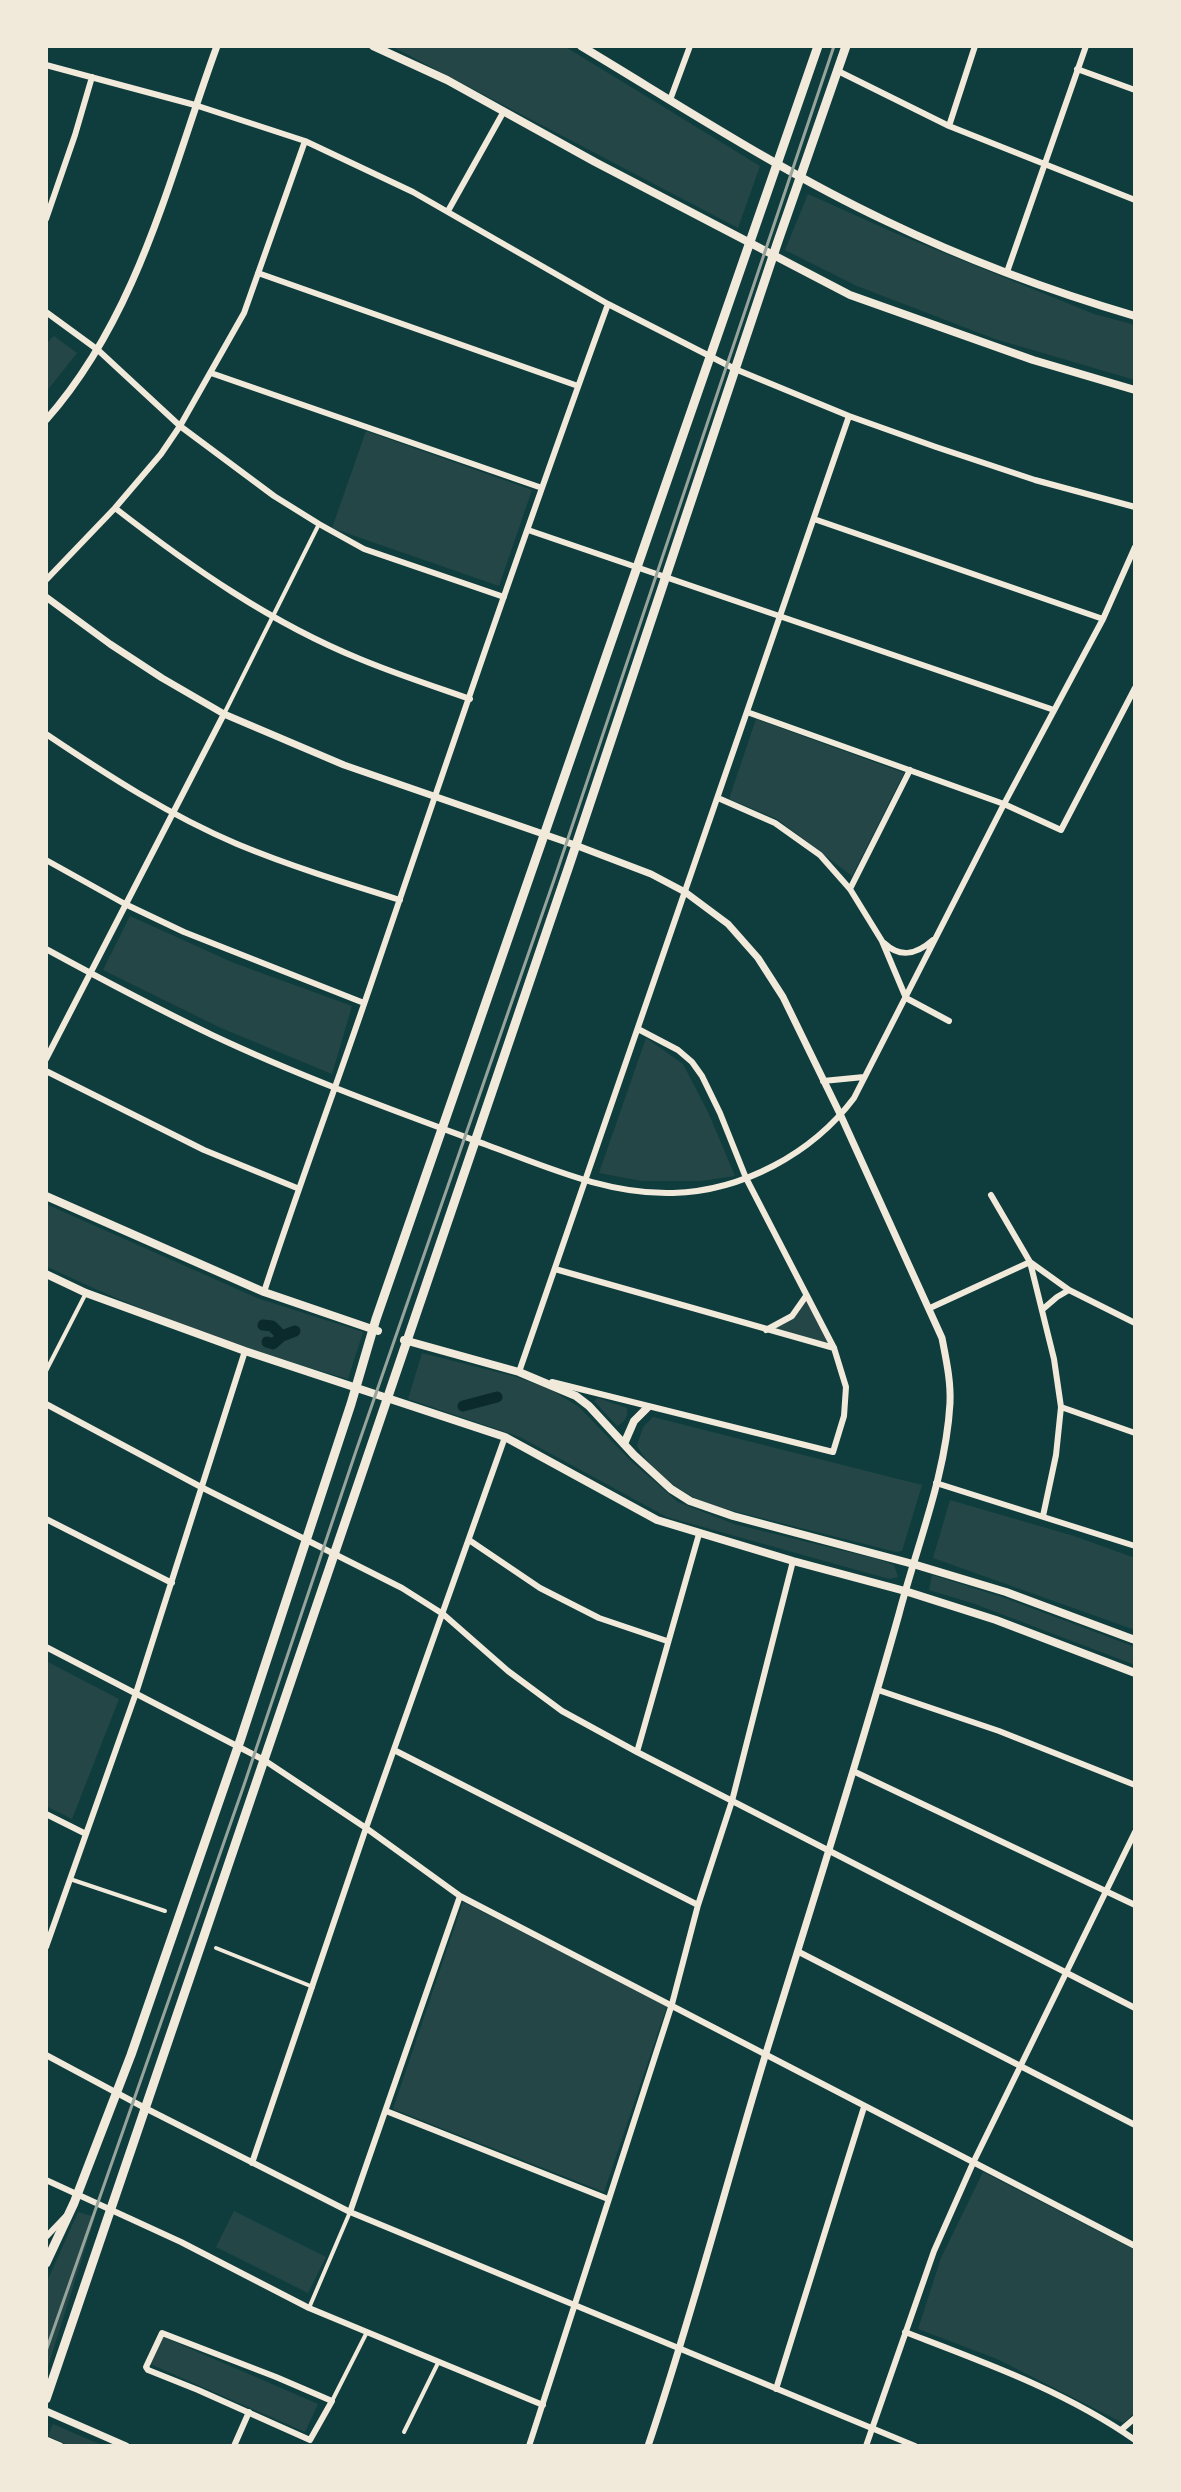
<!DOCTYPE html>
<html>
<head>
<meta charset="utf-8">
<style>
	body { margin:0 }
	#map { position:relative; width:1181px; height:2492px; overflow:hidden; background:#0f3d3e; font-family:Jost,sans-serif }
	canvas { display:block }
	.frame { position:absolute; inset:0; border:48px solid #f1e9da; pointer-events:none }
</style>
</head>
<body>
<div id="map">
<canvas width="1181" height="2492"></canvas>
<div class="frame"></div>
</div>
<script>
const g = document.querySelector('canvas').getContext('2d');
g.lineJoin = 'round';
function fill(path, color) { g.fillStyle = color; g.fill(path, 'evenodd'); }
function stroke(path, color, width, dash) { g.strokeStyle = color; g.lineWidth = width; g.lineCap = dash ? 'butt' : 'round'; g.setLineDash(dash || []); g.stroke(path); }
const green = new Path2D(`
	M391,46H564L760,166L738,228Z
	M808,194L895,233L1094,314L1135,325V380L995,339L857,286L785,250Z
	M54,336L77,353L46,392V344Z
	M366,431L532,490L499,586L332,528Z
	M756,719L904,773L852,876L777,819L729,799Z
	M130,916L234,963L352,1006L332,1074L221,1028L103,970Z
	M646,1038L683,1064L708,1112L735,1176L701,1181H642L599,1173Z
	M46,1204L257,1298L363,1332L348,1379C247,1350 140,1312 46,1266Z
	M806,1296L834,1348L766,1330L791,1316Z
	M422,1353L513,1376L548,1388L579,1407L631,1461L678,1502L734,1524L877,1559L894,1565L898,1577L889,1579L667,1517L520,1437L408,1399Z
	M598,1398L627,1408C628,1417 625,1422 617,1426L594,1401Z
	M653,1417L922,1485L902,1551L896,1552L718,1507C687,1497 654,1476 637,1446L643,1427Z
	M950,1500L1074,1536L1135,1558V1630L933,1558Z
	M932,1575L1002,1597L1135,1647V1665L975,1604L929,1590Z
	M46,1661L119,1699L72,1819L46,1806Z
	M463,1902L667,2006L604,2192L393,2109Z
	M983,2172L1135,2250V2413L1123,2423L997,2359L918,2329L941,2258Z
	M234,2211L326,2257L308,2293L216,2247Z
	M78,2212L95,2217L46,2373V2284Z
	M161,2336L318,2404L305,2432L150,2364Z
	M53,2424L104,2446H70L48,2436Z`);
const canal = new Path2D(`
	M263,1325L272,1326L282,1336
	M267,1342L273,1344L282,1336L295,1331
	M463,1406L497,1397`);
const pedestrian = new Path2D(`
	M224,714L319,524
	M46,1371L85,1295
	M70,1879L165,1911
	M216,1948L313,1987
	M309,2308L350,2212
	M332,2401L367,2332
	M404,2432L438,2363`);
const minor = new Path2D(`
	M46,65L195,105L305,141L413,192L608,304L735,369L849,416L936,447L1035,480L1135,507
	M1077,69L1135,90
	M838,71L949,126L1135,200
	M670,100L690,46
	M949,126L975,46
	M448,211L504,111
	M46,219L75,135L92,77
	M1007,272L1086,46
	M258,273L578,386
	M46,312L98,350L180,426L274,496L319,524L364,549L504,597
	M211,373L542,488
	M115,508C191,567 271,623 360,659C396,674 433,686 470,699
	M814,519L1103,619
	M528,530L1054,710
	M46,580L115,508L161,454L180,426L244,313L305,141
	M747,712L1004,804L1061,830L1135,688
	M46,734C107,775 169,815 237,844C290,866 345,883 400,900
	M718,798L775,823L820,855L850,889L882,941L906,998L949,1021
	M46,860L125,904L184,932L364,1003
	M850,889L910,770
	M884,943C901,959 917,954 933,940
	M46,949C101,979 156,1008 212,1035C301,1077 395,1111 487,1145C547,1167 608,1195 673,1193C742,1191 812,1154 854,1098L1004,804L1103,619L1135,547
	M46,1059L224,714
	M46,1071L204,1150L297,1188
	M823,1081L864,1077
	M991,1195L1030,1262L1054,1359L1061,1407L1056,1455L1043,1516
	M555,1269L834,1348
	M264,1292C299,1185 339,1079 375,972C451,749 527,526 608,304
	M930,1308L1030,1262L1069,1290L1135,1323
	M1043,1309L1057,1297L1069,1290
	M766,1330L792,1316L806,1296
	M519,1372L849,416
	M552,1382L833,1452L844,1416L846,1387L834,1348L746,1178L720,1113L702,1076L692,1062L678,1050L638,1029
	M46,1404L201,1487L402,1588L443,1614L508,1671L562,1711L637,1752L1135,2008
	M1061,1407L1135,1433
	M936,1483L1135,1546
	M46,1519L172,1583
	M469,1540L540,1588L599,1618L667,1641
	M46,1647L264,1760L366,1828L460,1896L1135,2246
	M878,1690L999,1731L1135,1785
	M396,1751L698,1905
	M637,1752L699,1534
	M853,1771L1135,1905
	M46,1814L86,1834
	M46,1947L136,1693L245,1351
	M799,1952L1135,2125
	M46,2055L145,2108L350,2212L915,2446
	M386,2111L608,2199
	M252,2163L366,1828L505,1437
	M46,2180L181,2242L309,2308L543,2405
	M350,2212L460,1896
	M46,2237L65,2217
	M905,2332C983,2362 1065,2391 1135,2440
	M162,2333L276,2377L332,2401L310,2440L198,2390L148,2370L146,2367Z
	M776,2389L864,2107
	M1121,2430L1135,2418
	M234,2446L249,2412
	M529,2446L672,2004L698,1905L732,1801L793,1561
	M866,2446L934,2251L973,2163L1135,1832`);
const tertiary = new Path2D(`
	M46,420C139,315 170,174 217,46
	M46,597L110,644L162,678L224,714L344,765L575,845L651,874L685,892L728,924L758,958L783,997L841,1116L942,1338C946,1359 951,1381 950,1403C946,1475 917,1545 899,1614C858,1761 811,1907 766,2053C726,2184 692,2316 648,2446
	M46,2411L126,2446
	M46,2440L60,2446`);
const secondary = new Path2D(`
	M373,46L447,80L595,162L850,295L1033,360L1135,390
	M581,46C681,106 780,171 886,221C965,259 1050,291 1135,316
	M46,1196L264,1292L378,1331
	M46,1274L86,1293L245,1351L505,1437L657,1520L793,1561L905,1591L996,1620L1135,1673
	M404,1340L519,1372L576,1396L589,1406L634,1455L671,1489L690,1501L733,1516L913,1564L1006,1592L1135,1640
	M624,1444L634,1421L647,1408`);
const primary = new Path2D(`
	M46,2263L74,2203L131,2055L241,1738L351,1404L376,1319L818,46
	M46,2399L570,863L777,244L846,46`);
const rail = new Path2D(`
	M46,2351L244,1785L356,1451L554,880L834,46`);
fill(green, '#244646');
stroke(canal, '#0a2a2b', 11);
stroke(pedestrian, '#f1e9da', 4);
stroke(minor, '#f1e9da', 6);
stroke(tertiary, '#f1e9da', 7);
stroke(secondary, '#f1e9da', 8);
stroke(primary, '#f1e9da', 9);
stroke(rail, '#97a49c', 3);
</script>
</body>
</html>
